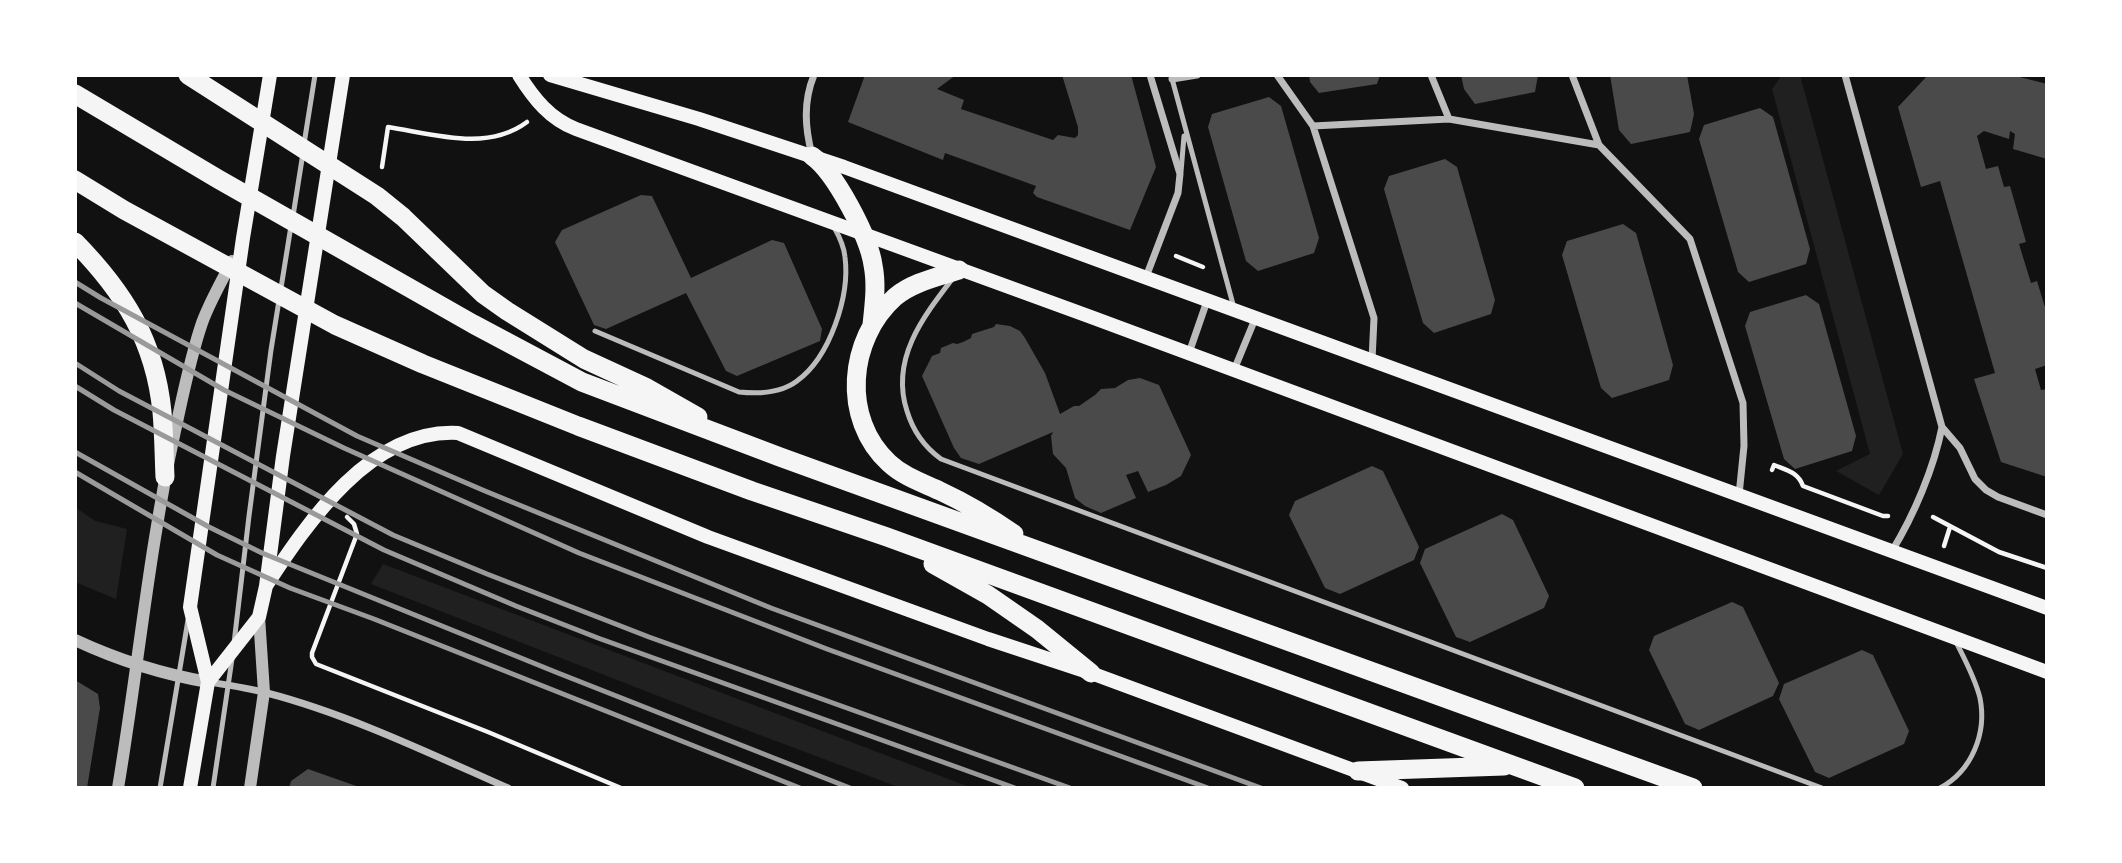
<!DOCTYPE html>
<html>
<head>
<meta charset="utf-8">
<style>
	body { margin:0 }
	#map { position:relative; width:2122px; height:863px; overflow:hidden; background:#111; font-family:"Fira Sans",sans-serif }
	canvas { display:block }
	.frame { position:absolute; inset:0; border:77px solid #fff; pointer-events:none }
</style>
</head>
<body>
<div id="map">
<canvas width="2122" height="863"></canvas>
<div class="frame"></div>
</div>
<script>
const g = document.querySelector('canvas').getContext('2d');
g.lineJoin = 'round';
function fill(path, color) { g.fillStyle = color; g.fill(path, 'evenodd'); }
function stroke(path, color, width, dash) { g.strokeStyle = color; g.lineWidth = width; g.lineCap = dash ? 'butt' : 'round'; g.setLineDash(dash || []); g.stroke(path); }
const green = new Path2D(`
	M1782,75H1800L1903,454L1879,495L1836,471L1870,454L1772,89Z
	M75,507L95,521L127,529L116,599L75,582Z
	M383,564L972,788H901L712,717L371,584Z`);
const building = new Path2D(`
	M865,75H956L937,89L964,100L961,109L1053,140L1058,135L1075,138L1078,135V127L1062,75H1131L1156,167L1130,230L1037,197L1033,193L1036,186L945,153L943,160L848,122Z
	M1309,75H1380L1377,84L1319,93L1310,82Z
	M1461,75H1538L1535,92L1475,104L1464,89Z
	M1610,75H1687L1694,114L1690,132L1631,144L1619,130Z
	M1928,75H2012L2047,84V159L2013,149L2015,134L2010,131L2009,139L1984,131L1977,136L1986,169L1998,166L2004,187L2010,186L2026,242L2019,244L2031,283L2037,281L2047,314V365L2035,369L2041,390L2047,389V477L2001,462L1974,379L1995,373L1940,181L1921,187L1898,107Z
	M1269,97L1281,106L1319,238L1314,253L1258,271L1246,261L1208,127L1212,114Z
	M1760,108L1773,117L1810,249L1806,264L1749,282L1738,272L1699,139L1704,125Z
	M1445,159L1457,167L1495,300L1491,314L1434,333L1423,323L1384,189L1389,176Z
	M641,195L652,196L691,278L772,240L784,243L822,329L820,341L737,376L726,371L686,293L606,329L594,325L555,242L562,230Z
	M1623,224L1636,233L1673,365L1669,380L1612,398L1601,388L1562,255L1567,241Z
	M1806,295L1819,304L1856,436L1852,451L1795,469L1784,459L1745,326L1750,312Z
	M996,324L1010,326L1020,331L1025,338L1045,373L1060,414L1074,406H1079L1095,395L1101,389L1115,388L1128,380L1140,378L1159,385L1191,455L1181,476L1166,485L1148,492L1138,471L1126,475L1136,498L1101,513L1085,506L1075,498L1066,468L1053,454L1051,436L1053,432L979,464L961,458L954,448L922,376L932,356L940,353L941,348L953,343L957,344L963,342L971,338L972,334L994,327Z
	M1372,466L1383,471L1419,547L1414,560L1340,594L1325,588L1289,515L1295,501Z
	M1502,514L1513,520L1549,596L1544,608L1470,642L1456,637L1420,563L1425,549Z
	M1732,602L1743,607L1779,683L1773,696L1699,730L1685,724L1649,650L1654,636Z
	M1862,650L1873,655L1909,731L1904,744L1829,778L1815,772L1779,699L1784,684Z
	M75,680L98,694L100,708L87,788H75Z
	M308,769L359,787V788H289L291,781Z`);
const path = new Path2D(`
	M382,167L388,127C433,134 487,152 527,122
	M1176,256L1203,267
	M1772,470L1774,465C1786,470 1798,472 1803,486L1883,516H1888
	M347,517L354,524L357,534L312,653V657L316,664L488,732L621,788
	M1933,517L1999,552L2047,568
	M1944,546L1950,527`);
const service = new Path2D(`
	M1171,75L1234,308
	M304,144L315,75
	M1181,172L1184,136
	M293,216L303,153
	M953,278C923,317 890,359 907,411C913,431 923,446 941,459L1822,788
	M595,331L739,392C758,394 781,393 797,381C830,357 850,296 845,257C844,246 839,236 834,227
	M234,643L249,516L271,350L291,226
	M160,788L188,620
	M213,788L232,659
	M1940,788C1972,771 1987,733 1980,698C1975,678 1965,660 1956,642`);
const minor = new Path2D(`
	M1277,75L1313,126L1449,119
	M1431,75L1449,119L1599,145
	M1572,75L1599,145L1690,239L1743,403L1744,446L1739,495
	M1845,75L1942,427C1934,468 1914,515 1892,551
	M1172,79L1197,75
	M1313,126L1374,318L1372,360
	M812,155C805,128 803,102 814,75
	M1146,277L1178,193L1180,174L1150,75
	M1189,353L1207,301
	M1234,370L1255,319
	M1942,427L1960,448L1975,479L1986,490L1998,497L2047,515
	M209,682C228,685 248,688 267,693C348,714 431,754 508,788`);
const tertiary = new Path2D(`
	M75,640C118,660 161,674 208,682
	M118,788C138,669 149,549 175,431C183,395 190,358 202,323C210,301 222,281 232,261
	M250,788L264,692L259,617`);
const secondary = new Path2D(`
	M519,75C534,99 550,119 576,129L1091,317L2047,672
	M550,75L699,119L844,167L2047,608
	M266,586C308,522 371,428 458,433L708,537L988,639L1091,673L1402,788
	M208,682L259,617L266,586L283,456L343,75
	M190,788L208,682L190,607L243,238L270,75`);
const trunk = new Path2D(`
	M188,75L377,196L403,217L483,294L507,311L584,359L647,388L698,417
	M75,94L218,179L473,324L582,382L780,457L1693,788
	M812,156C835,172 869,237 873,265C877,285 874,305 872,325
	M75,180L124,210L335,325L423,364L578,426L752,491L887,537L1575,788
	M75,242C124,292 155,341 162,412C164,434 164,456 165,477
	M959,270C938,277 913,282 895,297C848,339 841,419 889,463C904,477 923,483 940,491C966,503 991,518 1014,534
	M933,564L988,595L1037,629L1091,673
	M1358,771L1504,766`);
const rail = new Path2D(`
	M75,282L101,298L357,436L485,491L771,608L1261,788
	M75,303L224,390L344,448L579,553L827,649L1208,788
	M75,363L119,391L393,535L487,574L649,637L1070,788
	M75,386L114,410L384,550L516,606L598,638L1015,788
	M75,452L209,527L262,553L558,673L850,788
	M75,472L217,555L290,588L374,619L800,788`);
fill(green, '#202020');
fill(building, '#4a4a4a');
stroke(path, '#f5f5f5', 4.5);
stroke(service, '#bcbcbc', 5);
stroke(minor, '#bcbcbc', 7);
stroke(tertiary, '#bcbcbc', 12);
stroke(secondary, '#f5f5f5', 14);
stroke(trunk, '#f5f5f5', 19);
stroke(rail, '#9a9a9a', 5);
</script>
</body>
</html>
